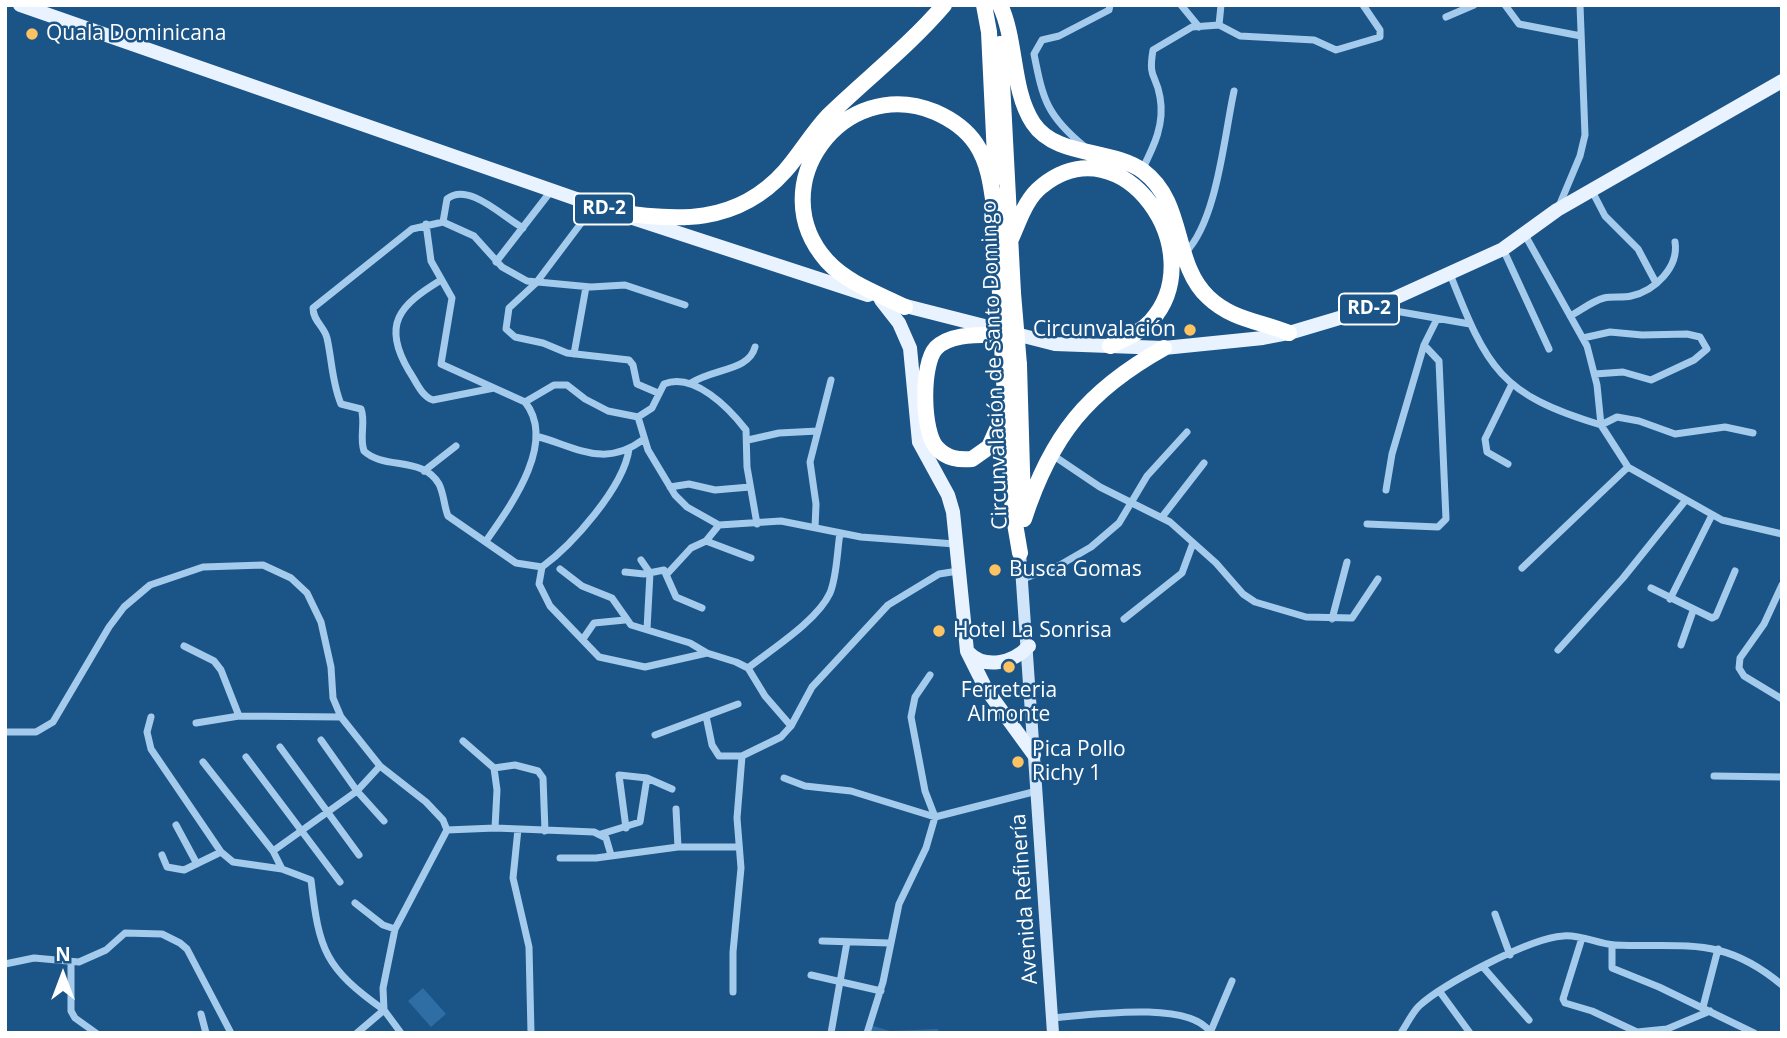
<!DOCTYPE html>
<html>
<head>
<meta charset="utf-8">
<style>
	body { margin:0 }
	#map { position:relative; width:1787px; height:1038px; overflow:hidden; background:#1b5487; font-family:"Open Sans",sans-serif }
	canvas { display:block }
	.frame { position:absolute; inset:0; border:7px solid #fff; pointer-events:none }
	.north { position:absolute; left:28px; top:940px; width:70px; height:70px; -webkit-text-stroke:5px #1b5487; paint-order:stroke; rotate:0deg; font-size:19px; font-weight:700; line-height:28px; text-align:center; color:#fff }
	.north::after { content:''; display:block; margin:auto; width:24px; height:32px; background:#fff; clip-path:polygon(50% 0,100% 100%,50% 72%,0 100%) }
</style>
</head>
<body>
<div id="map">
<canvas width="1787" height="1038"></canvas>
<div class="frame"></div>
<div class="north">N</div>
</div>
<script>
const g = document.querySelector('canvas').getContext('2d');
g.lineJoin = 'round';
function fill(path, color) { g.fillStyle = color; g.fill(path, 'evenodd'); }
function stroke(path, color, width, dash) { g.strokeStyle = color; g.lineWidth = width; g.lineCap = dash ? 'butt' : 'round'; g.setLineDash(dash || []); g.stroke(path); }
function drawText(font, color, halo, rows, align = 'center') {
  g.font = font + ' "Open Sans",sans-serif'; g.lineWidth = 5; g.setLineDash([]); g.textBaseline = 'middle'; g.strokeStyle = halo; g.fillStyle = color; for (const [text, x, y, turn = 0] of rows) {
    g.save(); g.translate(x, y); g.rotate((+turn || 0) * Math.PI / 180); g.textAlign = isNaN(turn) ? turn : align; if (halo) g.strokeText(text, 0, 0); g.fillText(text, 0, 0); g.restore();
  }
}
const green = new Path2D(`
	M423,988L446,1014L431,1027L408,1001Z
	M870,1025L890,1031L938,1029L939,1033H867Z`);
const street = new Path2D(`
	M1181,5L1199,27
	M1221,5L1219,25L1240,36L1314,40L1336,50L1380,37V30L1363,5
	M1505,5L1519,24L1581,36
	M1446,17L1474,5
	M1085,147C1047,116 1043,100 1034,54L1042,40L1059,36L1109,10L1110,5
	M1142,170C1154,146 1165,124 1160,97C1156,73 1148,80 1153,50L1192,27L1219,25
	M1592,191L1605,216L1638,249L1655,281
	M594,206L536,283L509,308L506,329L515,337L543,343L567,353L629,360L633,365L637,384L658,393
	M1559,206L1580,156L1585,135L1580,5
	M443,222L447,199C468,181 504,218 523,228
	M426,224L431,261L452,298L441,364L525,402C558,443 509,508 486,541
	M1525,235L1587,346L1597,385L1601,425L1628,467L1722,520L1782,534
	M1503,249L1549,349
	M1185,253C1217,221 1224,137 1234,91
	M496,262L551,191
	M1450,274C1487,368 1500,395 1601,425L1617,417L1639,421L1675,434L1725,427L1753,433
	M441,280C400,305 381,324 409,371C416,381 421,396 433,400L494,388
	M1378,308L1470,324
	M1570,316C1580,311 1592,301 1604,298C1612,296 1623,298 1631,296C1655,291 1679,267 1675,242
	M1583,338L1610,332L1642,335L1687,334L1700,337L1707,349L1694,360L1651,380L1623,372L1595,374
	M574,354L586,287
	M691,383C714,368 749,371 755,347
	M525,402L554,385H567L585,399L608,411L638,417L652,408L664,384C694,372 729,408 746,430L747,467L757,524
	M638,417L648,450L675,495L687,507L719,525L781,521L861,537L955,544
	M536,436C577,447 604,469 644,439
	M748,440L779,433L818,431
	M629,449C624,487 572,545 542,567L516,563L448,516C444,506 444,494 439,484C423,456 384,470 364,451C359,437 366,422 361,409L341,404C332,383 332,360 327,338C324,326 313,321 313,308L412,229L443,222L474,236L502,267L527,281L591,287L625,285L685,305
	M1051,454L1100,487L1170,522L1216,563L1243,594L1255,602L1306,617L1352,618L1378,579
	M1508,464L1487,452L1485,439L1511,386
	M424,471L456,446
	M670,487L689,484L715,490L750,487
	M1386,490L1392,454L1424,345L1437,319
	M1162,517L1204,463
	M1367,524L1438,527L1446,519L1439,361L1424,345
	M815,528L816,504L810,462L831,380
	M706,541L751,558
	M641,560L650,573L647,629
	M542,567L539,584L550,606L599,657L645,667L707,653L736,662L748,668L765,696L791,726
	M1522,568L1628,467
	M560,569L582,586L612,598L631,625L690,643L707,653
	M625,572L644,574L664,570L676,597L702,608
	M668,573L691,548L706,541L719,525
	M1023,579L1060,565L1091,547L1119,523L1147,476L1187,432
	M1782,585L1764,624L1740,658L1739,668L1744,676L1782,699
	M1651,588L1712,618L1716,616L1735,571
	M1670,599L1712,515
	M1124,619L1182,573L1193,543
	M1332,619L1347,562
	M583,639L594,623L625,620
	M1681,645L1693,611
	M184,646L214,661L221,670L239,716
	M1558,650L1623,578L1685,501
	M748,668C772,649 817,621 830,593C837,576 837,552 840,533
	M706,716L712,745L719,756H742L781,737L791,726L812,687L888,605L939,574L958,571
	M151,717L147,732L151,749L221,852L233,862L282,869
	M196,723L239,716L341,717
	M5,732H36L53,722L109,627L124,607L150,585L203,567L263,565L291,578L307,593L321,622L331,667L333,698L341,717L380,766L426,802L443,820L447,830L395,929L383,988L384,1010L401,1033
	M655,735L738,704
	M321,740L357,791L384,821
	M463,741L494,768L497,790L495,828
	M280,747L359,855
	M246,757L340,882
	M203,762L273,851L282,869L311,880C319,951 325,968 384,1010L357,1033
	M494,768L515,765L538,771L543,778L545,831
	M1714,776L1782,777
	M784,778L805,786L851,791L935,817L1037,791
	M676,809L678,847
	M176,825L197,864
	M626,828L619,775L647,778L672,789
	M518,829L513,878L529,947L531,1033
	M447,830L495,828L594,832L606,838L611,855
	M601,834L640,822L647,778
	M273,851L357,791L380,766
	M162,855L167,867L184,870L221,852
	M560,858H596L678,847H739
	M355,903L383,925L395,929
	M1495,914L1510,955
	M1582,938L1563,999L1565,1003L1592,1011L1637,1032L1667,1029L1710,1011
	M822,941L889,943
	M1612,945V968L1659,987L1754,1033
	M71,963V1011L75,1018L96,1033
	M5,964L34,958L79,962L106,950L125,933L162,934L180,943L187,949L231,1033
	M1483,967L1529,1020
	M811,975L881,991
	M733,992V952L741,868L737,818L742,756
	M1440,992L1470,1033
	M1703,1007L1718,949
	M201,1014L206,1033
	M1052,1018C1088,1015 1189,1000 1210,1032
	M831,1033L847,942
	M867,1033L883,982L899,904L926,848L935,817L925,791L911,717L915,697L930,675
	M1210,1033L1232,981
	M1401,1033C1407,1024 1412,1013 1419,1006C1443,984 1530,938 1563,936C1580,934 1598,944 1615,945C1686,948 1722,935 1782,985`);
const secondary = new Path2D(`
	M1020,553L1053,1033`);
const primary = new Path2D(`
	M20,5L611,211L868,295
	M881,300L899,323L910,348L919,442L948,495L953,512L967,651L986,689L1034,755
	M894,303L1055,344L1164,348L1263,338L1289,333L1373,308L1503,249L1557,210L1782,81
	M968,652C985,670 1013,663 1029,646`);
const highway = new Path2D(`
	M984,5L989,32L996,177
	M1000,5C1017,41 1011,89 1033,123C1056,158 1112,148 1143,171C1186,203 1172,263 1208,297C1232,320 1260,321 1289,333
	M1000,44L1013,293
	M611,211C676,222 737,225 785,171C800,154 812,133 828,116C866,79 909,46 944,5
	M997,217L1000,295
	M1010,241C1019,222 1025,199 1042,186C1123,121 1213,252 1151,321C1140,333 1124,339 1110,346
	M905,307C879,294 847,283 827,261C760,186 843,74 935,112C951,119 966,129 976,144C992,168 992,199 997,226
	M1019,365L1023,505
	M1003,366L1013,512L1020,553
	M1006,409L989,447L972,459C959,460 947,459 937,448C922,433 921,364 936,348C953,331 987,336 1010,334
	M1024,519C1051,436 1087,391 1164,348`);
const highwayBridge = new Path2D(`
	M1013,293L1019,365
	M1000,295L1003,366`);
const markers = [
	[32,34,7,"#fdc261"],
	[1190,330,7,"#fdc261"],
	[995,570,7,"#fdc261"],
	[939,631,7,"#fdc261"],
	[1009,667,7,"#fdc261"],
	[1018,762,7,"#fdc261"]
];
const shields = [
	[604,209,60],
	[1369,309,60]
];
const shieldNames = [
	["RD-2",604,209],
	["RD-2",1369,309]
];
const poiNames = [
	["Quala Dominicana",46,34],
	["Circunvalación",1176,330,"right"],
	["Busca Gomas",1009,570],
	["Hotel La Sonrisa",953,631],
	["Ferreteria",1009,691,"center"],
	["Almonte",1009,715,"center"],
	["Pica Pollo",1032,750],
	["Richy 1",1032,774]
];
const streetNames = [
	["Circunvalación de Santo Domingo",995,365,-92],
	["Avenida Refinería",1025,899,-94]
];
fill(green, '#2e6ea5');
stroke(street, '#a4cbec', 7);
stroke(secondary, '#d0e5f9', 12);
stroke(primary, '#e9f3ff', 14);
stroke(highway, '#fff', 16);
stroke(highwayBridge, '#fff', 16);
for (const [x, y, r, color] of markers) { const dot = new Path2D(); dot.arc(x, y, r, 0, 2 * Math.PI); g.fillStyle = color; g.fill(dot); stroke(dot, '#1b5487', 2.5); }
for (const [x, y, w] of shields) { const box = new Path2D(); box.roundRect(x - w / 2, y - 15.5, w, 31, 5); g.fillStyle = '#1b5487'; g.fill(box); stroke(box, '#fff', 2); }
drawText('bold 19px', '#fff', null, shieldNames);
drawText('21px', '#fff', '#1b5487', poiNames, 'left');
drawText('21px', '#fff', '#1b5487', streetNames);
</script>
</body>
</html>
